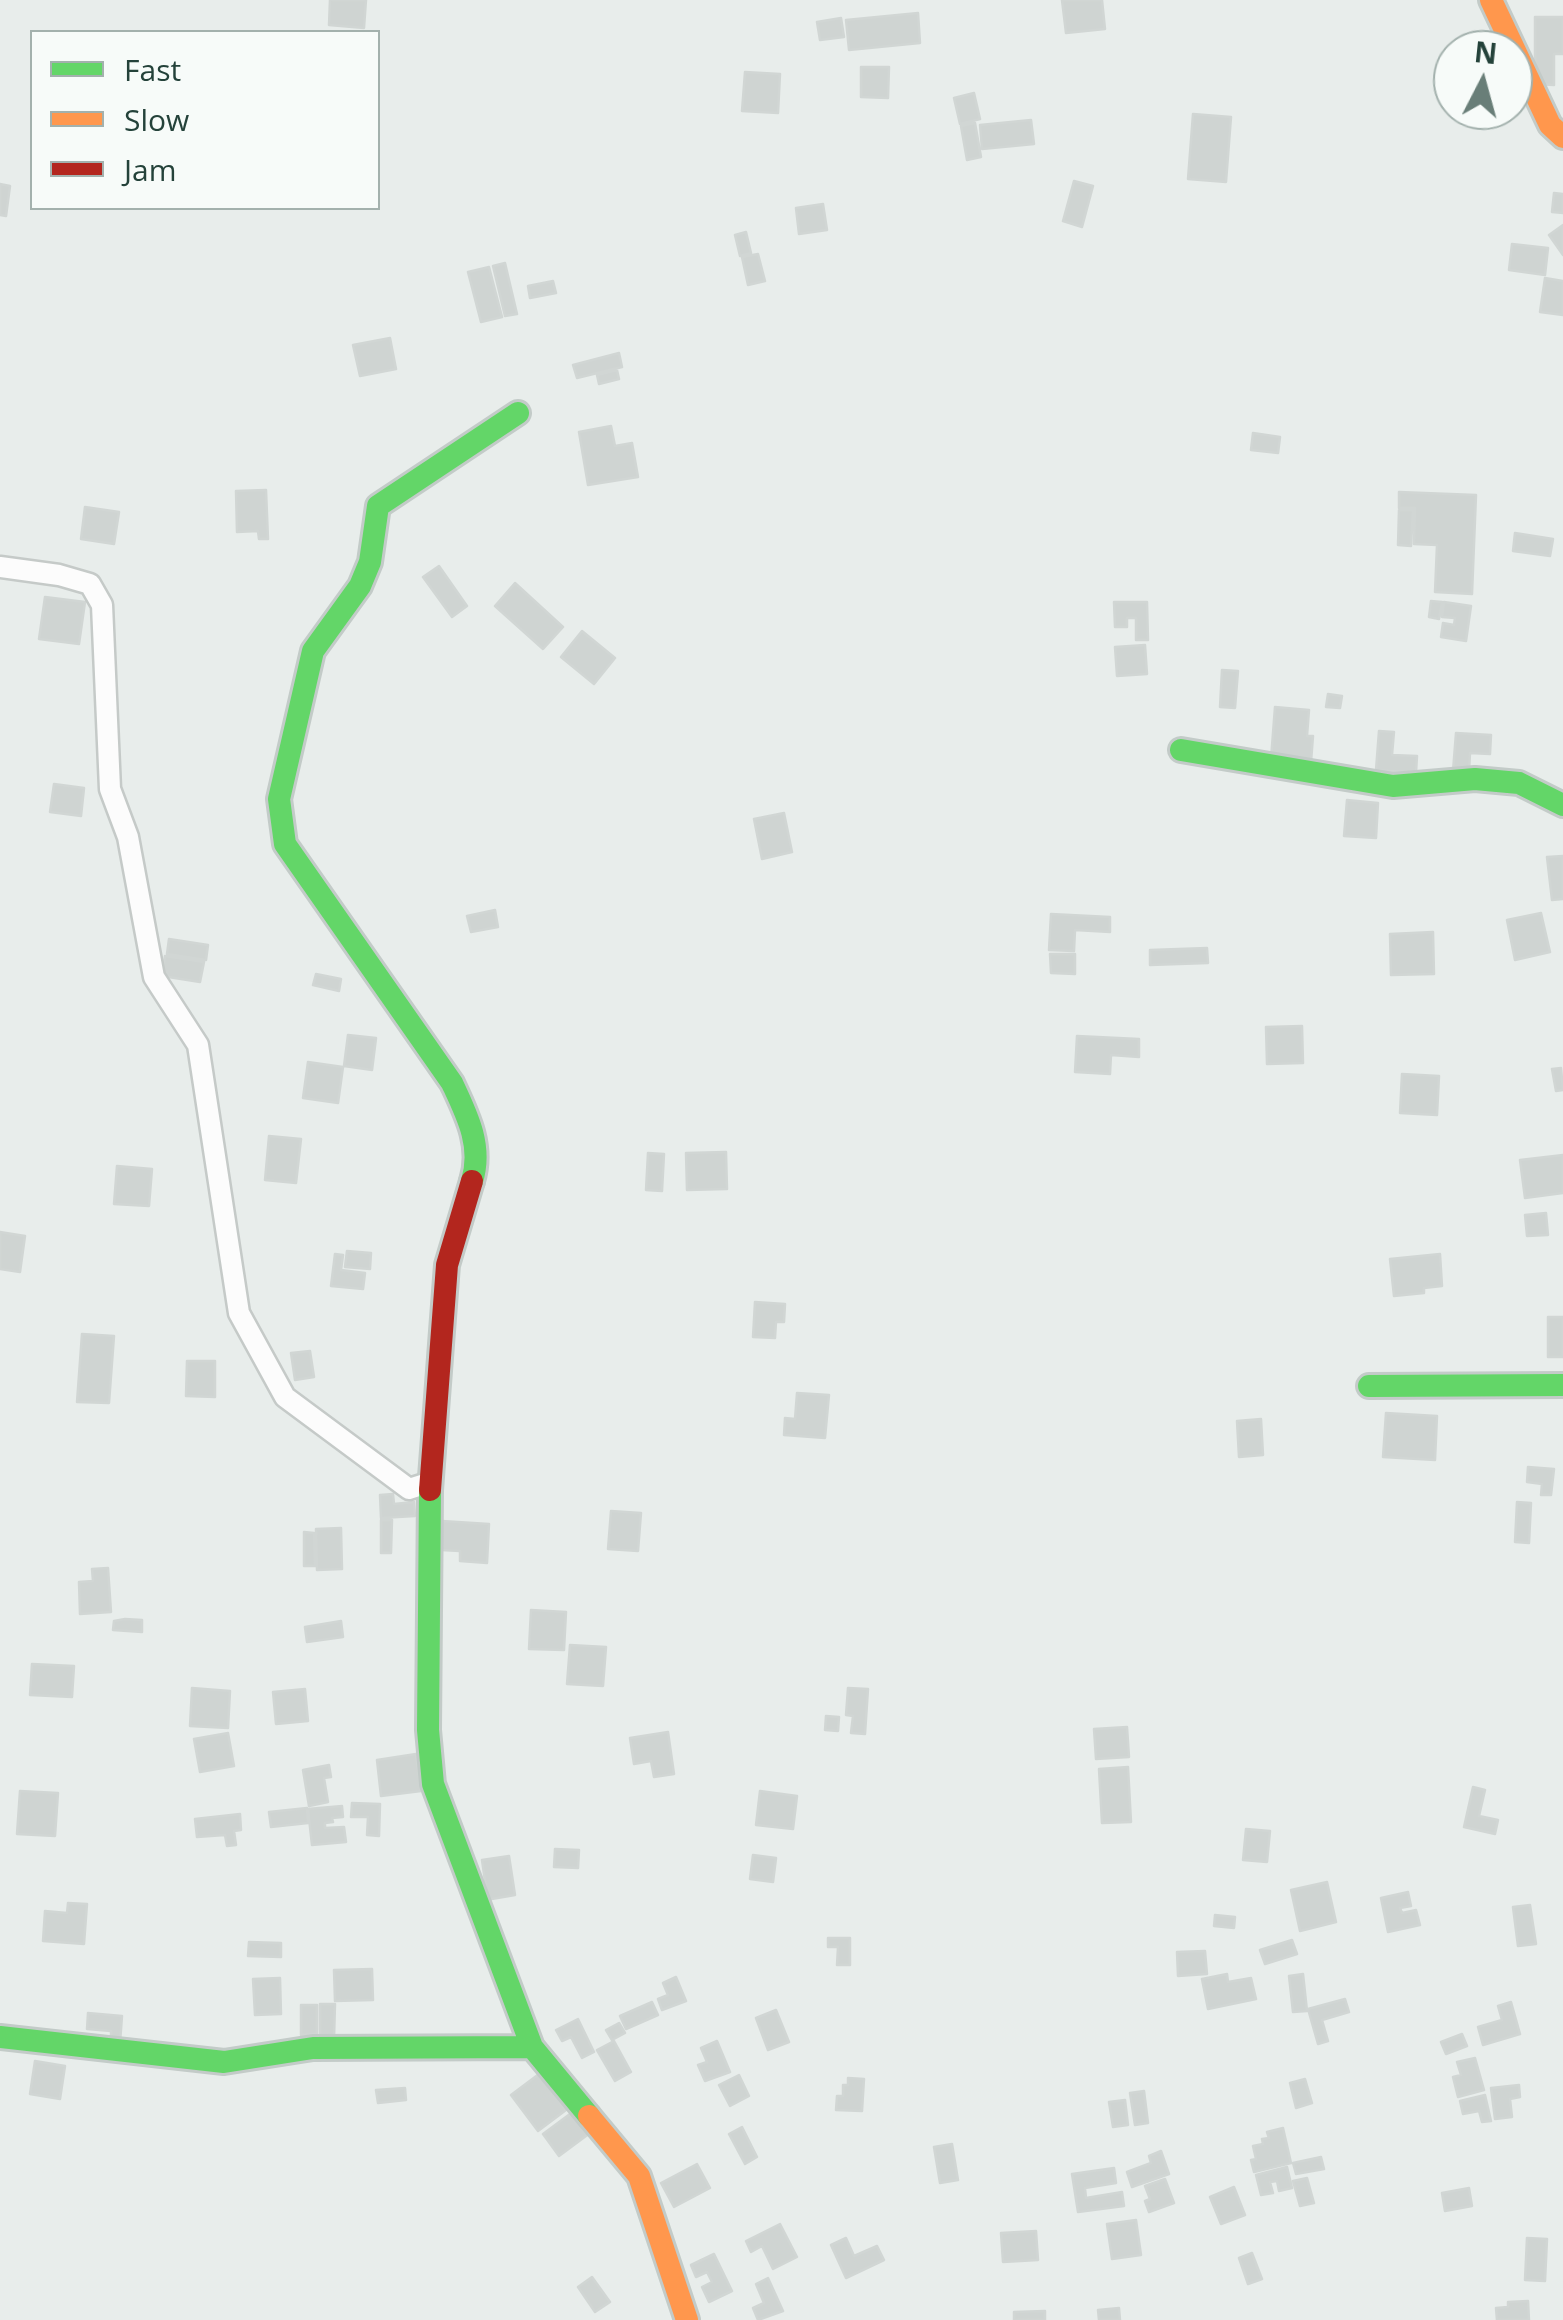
<!DOCTYPE html>
<html>
<head>
<meta charset="utf-8">
<style>
	body { margin:0 }
	#map { position:relative; width:1563px; height:2320px; overflow:hidden; background:#e8edeb; font-family:"Open Sans",sans-serif }
	canvas { display:block }
	.legend { position:absolute; left:30px; top:30px; width:350px; height:180px; box-sizing:border-box; background:#f7fbf9; border:2px solid #a3b1ad; margin:0; padding:12px 18px; list-style:none; font-size:30px; color:#24423a }
	.legend li { display:flex; align-items:center; gap:20px; height:50px }
	.legend b { width:50px; border:2px solid #a3b1ad }
	.north { position:absolute; left:1433px; top:30px; width:100px; height:100px; box-sizing:border-box; background:#f7fbf9; border:2px solid #a3b1ad; border-radius:50%; rotate:6deg; font-size:28px; font-weight:700; line-height:40px; text-align:center; color:#24423a }
	.north::after { content:''; display:block; margin:auto; width:35px; height:45px; background:#697e78; clip-path:polygon(50% 0,100% 100%,50% 72%,0 100%) }
</style>
</head>
<body>
<div id="map">
<canvas width="1563" height="2320"></canvas>
<ul class="legend">
<li><b style="height:12px;background:#63d668"></b>Fast</li>
<li><b style="height:12px;background:#ff974d"></b>Slow</li>
<li><b style="height:12px;background:#b3261e"></b>Jam</li>
</ul>
<div class="north">N</div>
</div>
<script>
const g = document.querySelector('canvas').getContext('2d');
g.lineJoin = 'round';
function fill(path, color) { g.fillStyle = color; g.fill(path, 'evenodd'); }
function stroke(path, color, width, dash) { g.strokeStyle = color; g.lineWidth = width; g.lineCap = dash ? 'butt' : 'round'; g.setLineDash(dash || []); g.stroke(path); }
const building = new Path2D(`
	M330,0H366L364,28L329,25Z
	M1062,0H1102L1105,29L1066,33Z
	M918,13L920,43L849,50L846,20Z
	M1535,17H1563V54H1554V85L1535,84Z
	M841,18L844,37L820,40L817,22Z
	M861,67H889L888,98L861,97Z
	M745,72L780,74L778,113L742,111Z
	M974,93L980,119L960,124L954,98Z
	M1193,114L1231,117L1226,182L1188,179Z
	M1031,120L1034,144L982,149L980,125Z
	M975,123L981,157L967,160L961,126Z
	M1074,181L1093,186L1082,227L1063,221Z
	M0,184L10,186L6,216L0,215Z
	M1554,193L1563,194V213L1552,212Z
	M823,204L827,230L799,234L796,208Z
	M1563,225V255L1549,235Z
	M746,232L751,253L740,256L735,235Z
	M1512,244L1548,248L1545,275L1509,270Z
	M758,254L765,281L748,285L742,257Z
	M505,263L517,314L505,316L493,266Z
	M489,267L502,317L481,322L468,272Z
	M1545,278L1563,281V315L1540,312Z
	M553,281L556,293L530,298L528,286Z
	M390,338L396,369L360,376L353,345Z
	M619,353L622,367L577,378L573,365Z
	M617,370L619,379L599,384L597,375Z
	M611,426L615,446L632,443L638,477L588,485L579,432Z
	M1253,433L1280,437L1278,453L1251,450Z
	M266,490L268,539H259L258,531L237,532L236,491Z
	M1399,492L1476,495L1472,594L1435,592L1437,545L1414,544L1415,508H1399Z
	M85,507L119,512L114,544L81,539Z
	M1399,510H1413L1411,546L1398,545Z
	M1515,533L1553,539L1550,556L1513,551Z
	M439,566L467,606L452,617L423,577Z
	M515,583L563,627L543,649L495,606Z
	M45,597L85,602L79,644L39,639Z
	M1431,601L1442,602L1439,619L1429,617Z
	M1114,602H1147L1148,640H1136V618H1127V627H1115Z
	M1444,602L1471,606L1466,641L1441,637L1443,623L1454,625L1455,618L1442,617Z
	M582,631L615,658L594,684L561,657Z
	M1145,645L1147,674L1117,676L1115,647Z
	M1222,670L1238,671L1235,708L1220,707Z
	M1328,694L1342,696L1340,708L1326,707Z
	M1275,707L1309,710L1307,736H1313L1311,762L1271,759Z
	M1379,731L1394,732L1392,755L1417,756L1416,773L1376,770Z
	M1456,733L1491,735L1490,754L1470,753L1469,772L1453,771Z
	M54,784L84,788L81,816L50,812Z
	M1347,800L1378,803L1376,838L1344,836Z
	M784,813L792,852L762,859L754,819Z
	M1563,856V899L1552,900L1547,857Z
	M495,910L498,927L471,932L467,916Z
	M1541,913L1550,952L1515,960L1507,920Z
	M1051,914L1110,917V932L1075,930L1074,951L1049,950Z
	M1433,932L1434,974L1391,975L1390,934Z
	M169,939L208,945L206,960L167,954Z
	M1207,948L1208,963L1150,965V950Z
	M1050,954H1075V974L1051,973Z
	M165,956L204,962L200,982L162,976Z
	M316,974L341,979L339,991L313,985Z
	M1302,1026L1303,1063L1267,1064L1266,1027Z
	M348,1035L376,1038L372,1070L344,1066Z
	M1077,1036L1139,1039V1057L1111,1055L1110,1074L1075,1072Z
	M308,1062L343,1067L338,1103L303,1098Z
	M1561,1068L1563,1090L1556,1091L1552,1069Z
	M1402,1074L1439,1076L1437,1115L1400,1113Z
	M269,1136L301,1139L296,1183L265,1180Z
	M726,1152L727,1189L687,1190L686,1153Z
	M648,1153L664,1154L662,1191L646,1190Z
	M1563,1155V1193L1525,1198L1520,1160Z
	M117,1166L152,1169L149,1206L114,1204Z
	M1546,1213L1548,1235L1527,1236L1525,1215Z
	M0,1232L25,1236L20,1272L0,1269Z
	M347,1251L371,1253L370,1269L345,1267Z
	M335,1254L343,1255L341,1270L365,1273L363,1289L331,1286Z
	M1440,1254L1442,1286L1424,1288V1293L1394,1296L1390,1259Z
	M755,1302L785,1304L784,1322H776L775,1338L753,1337Z
	M1548,1317H1563V1357H1548Z
	M82,1334L114,1336L109,1403L77,1402Z
	M310,1351L314,1377L295,1380L291,1353Z
	M187,1361H215V1397L186,1396Z
	M797,1393L829,1395L825,1438L784,1435L785,1418L795,1419Z
	M1386,1413L1437,1416L1435,1460L1383,1457Z
	M1261,1419L1263,1455L1239,1457L1237,1421Z
	M1528,1467L1554,1469L1551,1495H1541L1542,1484L1527,1482Z
	M393,1494L394,1504L414,1502L415,1516L381,1518L380,1495Z
	M1517,1502L1531,1503L1529,1543L1515,1542Z
	M611,1511L641,1513L638,1551L608,1549Z
	M381,1520H392L391,1553H381Z
	M442,1521L489,1524L487,1563L460,1561V1551L441,1550Z
	M341,1528L342,1569L317,1570L316,1529Z
	M304,1532L314,1533L315,1566H304Z
	M108,1568L111,1612L80,1614L79,1582L93,1581L92,1569Z
	M531,1610L566,1612L564,1650L529,1649Z
	M125,1619L142,1620V1632L113,1630L114,1621Z
	M341,1621L343,1637L307,1642L305,1627Z
	M570,1645L606,1647L603,1686L567,1684Z
	M32,1664L74,1666L72,1697L30,1695Z
	M192,1688L230,1691L228,1728L190,1726Z
	M848,1688L868,1689L865,1734L851,1733L853,1716L846,1715Z
	M305,1689L308,1721L276,1724L273,1692Z
	M826,1716L839,1717L838,1731L825,1730Z
	M1127,1727L1129,1757L1096,1759L1094,1729Z
	M668,1732L674,1774L654,1777L651,1761L634,1764L630,1738Z
	M228,1733L234,1766L200,1772L194,1739Z
	M416,1754L421,1791L381,1796L377,1760Z
	M329,1765L331,1777L324,1778L328,1802L309,1806L303,1770Z
	M1128,1767L1131,1822L1102,1823L1099,1769Z
	M1473,1787L1485,1790L1479,1816L1498,1820L1495,1834L1464,1827Z
	M20,1791L58,1793L55,1836L17,1834Z
	M760,1791L797,1796L793,1829L756,1825Z
	M352,1803L380,1804L379,1836L367,1835L368,1817H351Z
	M342,1806L343,1817L332,1818L333,1822L325,1823V1828L344,1827L346,1842L312,1845L308,1809Z
	M307,1808L308,1823L271,1827L269,1812Z
	M240,1814L241,1830L234,1831L236,1845L227,1846L225,1835L197,1837L195,1819Z
	M1246,1829L1270,1831L1267,1862L1243,1860Z
	M555,1849L579,1850L578,1868L554,1867Z
	M753,1855L776,1858L773,1882L750,1879Z
	M509,1856L515,1895L480,1901L486,1888L482,1860Z
	M1327,1882L1336,1922L1300,1931L1291,1890Z
	M1408,1892L1411,1906L1400,1908L1402,1913L1416,1910L1420,1925L1388,1932L1381,1898Z
	M68,1903L87,1904L84,1944L43,1941L45,1911L67,1913Z
	M1530,1905L1536,1944L1518,1946L1513,1907Z
	M1215,1915L1235,1917L1234,1928L1214,1926Z
	M828,1938H850V1965H837L838,1947H828Z
	M1292,1940L1297,1954L1265,1964L1260,1950Z
	M249,1942L281,1943V1957L248,1956Z
	M1205,1951L1207,1974L1178,1976L1177,1952Z
	M372,1969L373,2000L335,2001L334,1970Z
	M1227,1974L1228,1982L1251,1978L1256,1999L1208,2009L1202,1979Z
	M1303,1974L1307,2011L1293,2012L1289,1976Z
	M676,1977L686,2001L662,2010L658,1999L668,1995L663,1983Z
	M280,1978L281,2014L255,2015L253,1979Z
	M1345,1999L1349,2012L1322,2020L1328,2041L1318,2044L1308,2009Z
	M652,2002L658,2015L626,2029L620,2016Z
	M1511,2002L1520,2034L1483,2045L1478,2027L1502,2020L1498,2006Z
	M320,2004H335L334,2039H320Z
	M301,2005H317V2034L301,2035Z
	M776,2010L789,2042L768,2050L756,2018Z
	M88,2013L122,2016L120,2043H111V2031L87,2029Z
	M578,2019L594,2052L582,2058L571,2037L562,2041L556,2030Z
	M619,2023L625,2033L612,2040L606,2030Z
	M1462,2034L1467,2046L1446,2054L1441,2042Z
	M614,2041L631,2072L615,2081L597,2050Z
	M717,2041L730,2072L705,2081L698,2065L707,2062L701,2048Z
	M1475,2058L1484,2090L1458,2097L1453,2077L1461,2075L1457,2062Z
	M35,2061L65,2066L60,2099L30,2094Z
	M539,2074L566,2110L538,2131L511,2095Z
	M739,2075L749,2096L730,2106L719,2085Z
	M848,2078L864,2079L862,2111L836,2110L837,2096H843V2085H848Z
	M1305,2079L1312,2103L1296,2108L1290,2083Z
	M1519,2085L1520,2097L1510,2099L1512,2117L1495,2119L1491,2088Z
	M405,2088L406,2100L378,2103L376,2090Z
	M1144,2091L1148,2123L1135,2125L1130,2093Z
	M1485,2095L1491,2121L1482,2122L1479,2111L1463,2114L1460,2101Z
	M1125,2100L1128,2125L1113,2127L1109,2102Z
	M574,2111L590,2133L559,2156L543,2134Z
	M742,2127L757,2157L745,2164L729,2134Z
	M1283,2128L1291,2163L1254,2172L1251,2160L1256,2159L1253,2146L1263,2144L1262,2139L1269,2138L1267,2132Z
	M952,2144L958,2180L940,2183L934,2147Z
	M1161,2151L1169,2174L1132,2187L1127,2172L1151,2163L1149,2156Z
	M1321,2157L1324,2169L1296,2174L1293,2163Z
	M697,2164L710,2188L674,2207L661,2183Z
	M1287,2167L1292,2188L1279,2191L1277,2181L1270,2182L1273,2193L1261,2195L1256,2175Z
	M1114,2168L1116,2183L1085,2188L1086,2198L1122,2192L1124,2206L1078,2212L1072,2174Z
	M1307,2178L1314,2203L1300,2206L1293,2181Z
	M1165,2179L1174,2203L1149,2212L1145,2201L1150,2199L1145,2186Z
	M1234,2187L1245,2215L1221,2224L1210,2197Z
	M1469,2188L1472,2206L1445,2211L1442,2193Z
	M1136,2220L1141,2255L1112,2259L1107,2224Z
	M780,2224L797,2257L773,2269L762,2246L751,2252L746,2241Z
	M1036,2231L1038,2260L1003,2262L1001,2233Z
	M846,2238L854,2256L877,2246L884,2260L846,2278L831,2245Z
	M1527,2238L1547,2239L1545,2281L1525,2280Z
	M1252,2253L1262,2279L1248,2284L1239,2258Z
	M714,2254L732,2291L709,2302L702,2287L712,2282L707,2272L696,2277L691,2265Z
	M592,2277L610,2302L595,2312L578,2287Z
	M768,2278L783,2311L758,2320L753,2308L764,2303L756,2284Z
	M1528,2301L1529,2320H1497L1496,2308L1508,2307V2302Z
	M1119,2308L1120,2320H1099L1098,2310Z
	M1045,2311V2320H1014V2312Z`);
const street = new Path2D(`
	M0,567L59,575L90,584L102,605L110,789L128,837L154,977L198,1045L239,1313L285,1397L409,1489L428,1483`);
const fast = new Path2D(`
	M1181,750L1393,786L1475,779L1519,783L1563,805
	M472,1181C483,1146 467,1115 452,1083L285,844L279,799L313,651L360,586L370,562L378,506L518,413
	M1369,1386L1563,1385
	M430,1490L428,1730L433,1784L532,2047L589,2116
	M0,2037L224,2062L313,2048L532,2047`);
const slow = new Path2D(`
	M1491,0L1550,125L1563,137
	M589,2116L639,2176L687,2320`);
const jam = new Path2D(`
	M430,1490L447,1265L472,1181`);
fill(building, '#cfd4d2');
stroke(building, '#d1d6d4', 2.5);
stroke(street, '#c5cac8', 25);
stroke(fast, '#c3cbc8', 28);
stroke(slow, '#c3cbc8', 28);
stroke(jam, '#c3cbc8', 28);
stroke(street, '#fcfcfc', 20);
stroke(fast, '#63d668', 22);
stroke(slow, '#ff974d', 22);
stroke(jam, '#b3261e', 22);
</script>
</body>
</html>
